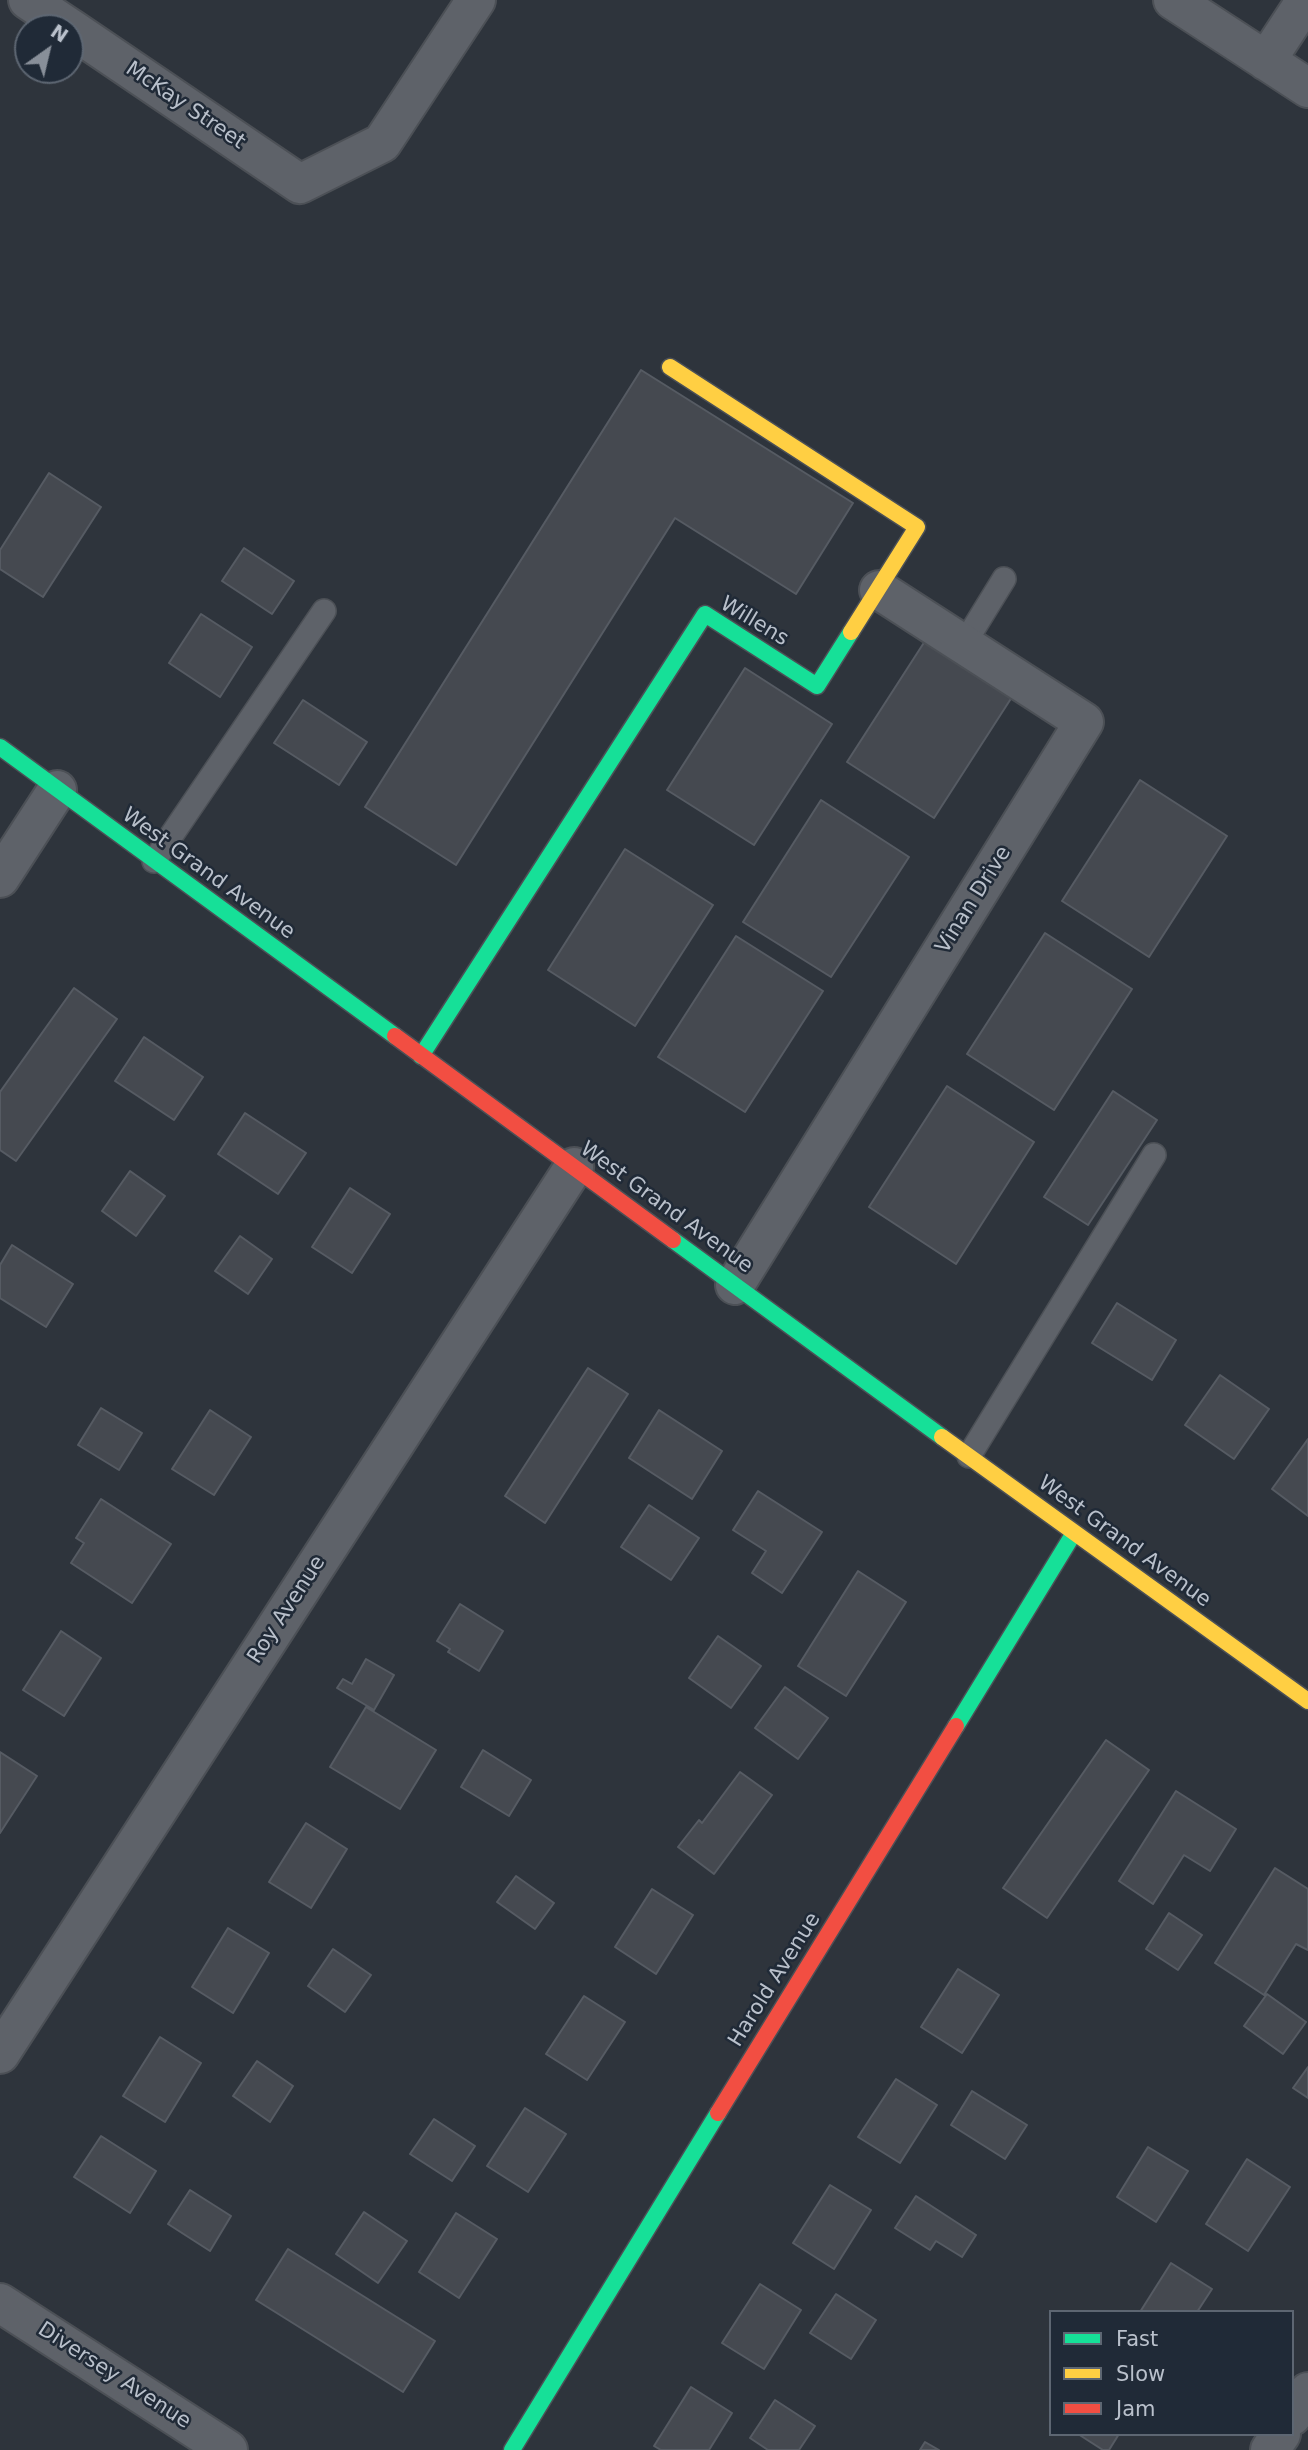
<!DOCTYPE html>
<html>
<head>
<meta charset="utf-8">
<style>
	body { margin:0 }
	#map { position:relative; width:1308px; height:2450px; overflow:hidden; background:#2e343c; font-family:"DejaVu Sans",sans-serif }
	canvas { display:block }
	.legend { position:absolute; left:1049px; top:2310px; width:245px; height:126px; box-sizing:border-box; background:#202a37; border:2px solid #5d6672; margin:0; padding:9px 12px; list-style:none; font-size:21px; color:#b9c0cb }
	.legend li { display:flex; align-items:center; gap:14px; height:35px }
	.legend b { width:35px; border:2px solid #5d6672 }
	.north { position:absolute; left:14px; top:14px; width:70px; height:70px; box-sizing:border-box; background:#202a37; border:2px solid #5d6672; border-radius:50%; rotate:34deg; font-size:19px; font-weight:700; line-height:28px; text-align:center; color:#b9c0cb }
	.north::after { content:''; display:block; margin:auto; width:24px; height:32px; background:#888f99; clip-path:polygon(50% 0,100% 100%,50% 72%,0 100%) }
</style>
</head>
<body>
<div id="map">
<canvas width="1308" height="2450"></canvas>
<ul class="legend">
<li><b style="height:9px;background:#16e098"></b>Fast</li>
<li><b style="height:9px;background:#ffcf43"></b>Slow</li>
<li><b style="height:9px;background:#f24e42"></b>Jam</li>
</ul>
<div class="north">N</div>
</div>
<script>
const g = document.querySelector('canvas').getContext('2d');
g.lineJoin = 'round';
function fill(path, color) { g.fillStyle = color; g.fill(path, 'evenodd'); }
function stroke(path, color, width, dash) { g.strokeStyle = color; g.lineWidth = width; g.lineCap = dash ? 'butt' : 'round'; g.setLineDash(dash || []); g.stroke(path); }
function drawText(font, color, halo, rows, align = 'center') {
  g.font = font + ' "DejaVu Sans",sans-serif'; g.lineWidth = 5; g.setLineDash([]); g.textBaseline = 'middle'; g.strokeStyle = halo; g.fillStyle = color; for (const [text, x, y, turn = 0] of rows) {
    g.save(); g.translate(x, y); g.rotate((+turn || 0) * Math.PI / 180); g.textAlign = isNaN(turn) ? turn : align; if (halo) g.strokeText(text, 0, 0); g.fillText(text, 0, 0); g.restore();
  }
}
const building = new Path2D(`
	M641,370L853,503L796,594L675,518L456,865L365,807Z
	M49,473L101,507L43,597L0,569V550Z
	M244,548L294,581L272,614L222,581Z
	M201,614L252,647L220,697L169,663Z
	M925,641L1012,697L934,818L847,762Z
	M745,668L832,724L754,845L667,790Z
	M303,700L367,742L339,785L274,743Z
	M1140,780L1227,836L1149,957L1062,901Z
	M821,800L909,857L831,977L743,922Z
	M625,849L713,905L635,1026L548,970Z
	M1045,933L1132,989L1054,1110L967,1054Z
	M736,936L823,991L745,1112L658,1057Z
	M74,988L117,1019L16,1161L0,1150V1092Z
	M144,1037L203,1077L174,1120L115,1081Z
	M947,1086L1034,1142L956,1264L869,1207Z
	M1113,1091L1157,1120L1088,1225L1044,1197Z
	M245,1113L306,1153L278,1194L218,1154Z
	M130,1171L165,1196L136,1236L102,1211Z
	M350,1188L390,1214L352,1273L312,1247Z
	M240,1236L272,1259L248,1294L215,1271Z
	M12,1245L73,1284L46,1327L0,1298V1265Z
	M1117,1303L1176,1340L1152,1380L1092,1343Z
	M588,1368L628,1394L545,1523L505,1496Z
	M1220,1375L1269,1409L1234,1459L1185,1425Z
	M101,1408L142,1433L119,1470L78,1445Z
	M210,1410L251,1437L214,1495L172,1469Z
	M659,1410L722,1451L692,1499L629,1458Z
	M1308,1439V1516L1272,1489Z
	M758,1491L822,1532L782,1593L752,1573L766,1551L733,1530Z
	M101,1499L171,1544L132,1603L71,1563L84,1543L76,1538Z
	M649,1505L699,1538L671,1580L621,1547Z
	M858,1571L906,1602L846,1696L798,1666Z
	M460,1604L503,1631L479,1671L448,1652L450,1649L437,1641Z
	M61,1631L101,1658L64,1716L23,1690Z
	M718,1636L761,1666L731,1708L689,1678Z
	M366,1659L394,1675L374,1710L337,1688L343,1679L352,1684Z
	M785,1687L828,1718L798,1759L755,1728Z
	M366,1707L436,1750L400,1809L330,1767Z
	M1106,1740L1149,1770L1047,1918L1003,1888Z
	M483,1750L531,1780L509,1816L461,1787Z
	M0,1752L37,1776L0,1833Z
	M740,1772L772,1795L714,1874L678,1847L699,1820L702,1823Z
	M1176,1791L1236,1829L1210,1871L1184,1855L1153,1904L1119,1881Z
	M306,1823L347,1849L311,1908L269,1882Z
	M1275,1868L1308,1889V1950L1296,1944L1264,1995L1215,1963Z
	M516,1876L554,1903L535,1929L497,1902Z
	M652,1889L693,1915L656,1974L615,1947Z
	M1169,1913L1202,1935L1178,1970L1146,1949Z
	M228,1928L269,1953L233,2013L192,1987Z
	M333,1949L371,1975L345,2012L308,1986Z
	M958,1969L999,1995L962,2053L921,2027Z
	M1267,1994L1306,2022L1283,2054L1244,2026Z
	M584,1996L625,2022L587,2080L546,2054Z
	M160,2037L201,2063L165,2122L123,2096Z
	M257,2061L293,2086L270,2122L233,2096Z
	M1308,2067V2098L1293,2088Z
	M896,2079L937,2105L900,2163L858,2137Z
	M972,2091L1027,2125L1005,2159L951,2125Z
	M525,2108L566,2134L528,2192L487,2166Z
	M434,2119L475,2146L452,2181L410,2154Z
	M101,2136L156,2171L130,2213L74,2177Z
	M1148,2147L1188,2171L1156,2222L1117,2197Z
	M1247,2159L1290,2187L1248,2251L1206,2224Z
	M830,2185L871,2210L834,2269L793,2243Z
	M190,2190L231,2216L210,2251L168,2224Z
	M916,2196L976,2235L962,2257L936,2241L930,2250L895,2228Z
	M364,2212L407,2241L378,2283L336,2254Z
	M456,2213L497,2239L459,2298L419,2272Z
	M288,2249L435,2341L403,2392L256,2300Z
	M1171,2263L1212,2289L1197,2312H1140Z
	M760,2284L801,2310L764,2369L722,2343Z
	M836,2294L876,2320L851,2359L810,2333Z
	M691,2387L732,2413L709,2450H661L654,2446Z
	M775,2400L815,2426L799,2450H768L750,2438Z
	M1078,2434H1119L1109,2450H1103Z
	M925,2442L939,2450H920Z`);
const lane = new Path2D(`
	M964,644L1004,579
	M154,861L324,611
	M969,1456L1154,1155`);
const street = new Path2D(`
	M28,0L70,28
	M1173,0L1308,88
	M70,28L300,184L382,143L476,0
	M1266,61L1306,0
	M0,878L57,790
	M735,1285L1084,722L879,590
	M0,2054L574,1167
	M0,2303L228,2450
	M1292,2416L1308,2392
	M1270,2450L1281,2434`);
const fast = new Path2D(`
	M0,747L395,1036
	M421,1056L705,614L817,686L851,632
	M673,1240L942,1437
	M956,1726L1074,1533
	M512,2450L718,2113`);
const slow = new Path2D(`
	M670,367L917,527L851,632
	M942,1437L1308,1701`);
const jam = new Path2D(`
	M395,1036L673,1240
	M718,2113L956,1726`);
const streetNames = [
	["McKay Street",185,106,34],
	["Willens",754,622,31],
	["West Grand Avenue",208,874,36],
	["Vinan Drive",974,900,-58],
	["West Grand Avenue",666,1208,36],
	["West Grand Avenue",1124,1542,36],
	["Roy Avenue",287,1610,-57],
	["Harold Avenue",775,1980,-58],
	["Diversey Avenue",114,2376,33]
];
fill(building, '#454950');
stroke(building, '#565b63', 2);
stroke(lane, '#4c5056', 26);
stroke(street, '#4c5056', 42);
stroke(fast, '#4c5056', 19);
stroke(slow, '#4c5056', 19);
stroke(jam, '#4c5056', 19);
stroke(lane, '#5e6269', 23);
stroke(street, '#5e6269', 38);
stroke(fast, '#16e098', 16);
stroke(slow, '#ffcf43', 16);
stroke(jam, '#f24e42', 16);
drawText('21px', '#b9c0cb', '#202a37', streetNames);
</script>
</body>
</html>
